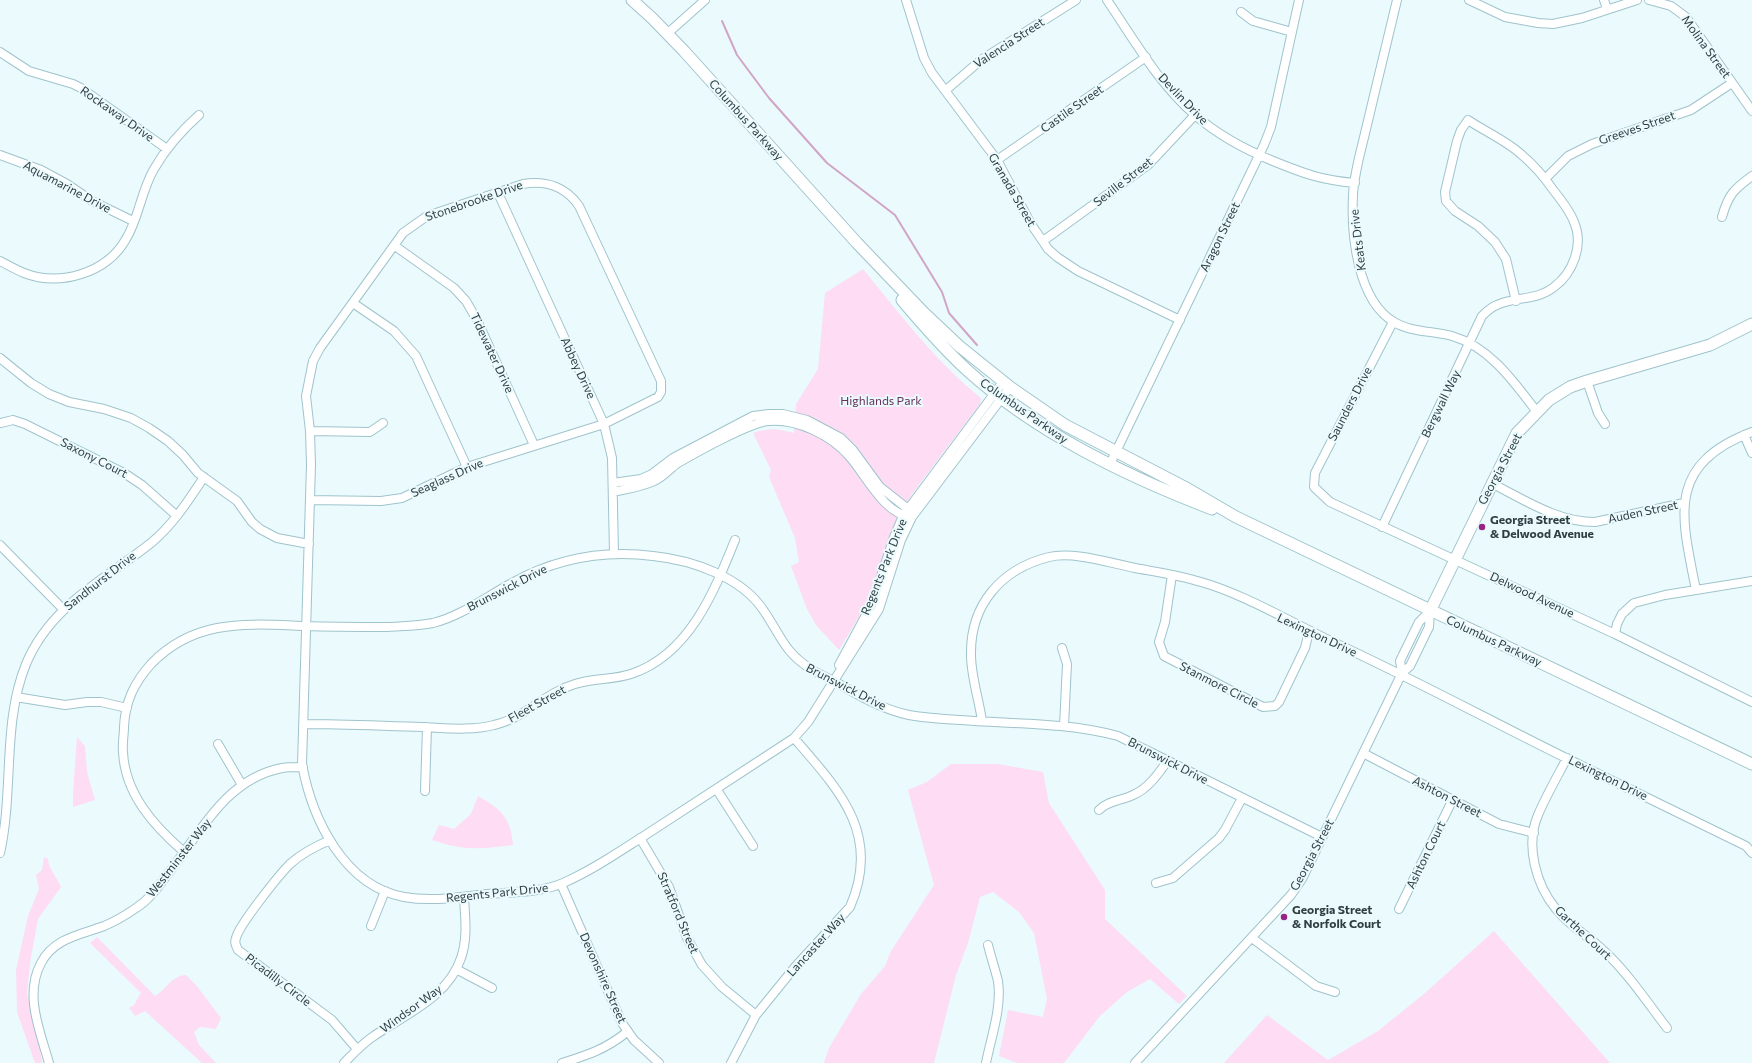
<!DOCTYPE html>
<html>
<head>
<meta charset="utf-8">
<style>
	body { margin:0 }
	canvas { display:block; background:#eafafd }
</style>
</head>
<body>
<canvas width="1752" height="1063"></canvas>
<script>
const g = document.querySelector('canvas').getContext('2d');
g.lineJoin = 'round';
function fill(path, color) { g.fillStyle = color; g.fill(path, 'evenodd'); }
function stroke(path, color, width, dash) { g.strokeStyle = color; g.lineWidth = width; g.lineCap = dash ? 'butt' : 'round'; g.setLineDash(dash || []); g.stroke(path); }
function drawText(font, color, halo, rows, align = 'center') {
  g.font = font + ' Commissioner,sans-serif'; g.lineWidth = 4; g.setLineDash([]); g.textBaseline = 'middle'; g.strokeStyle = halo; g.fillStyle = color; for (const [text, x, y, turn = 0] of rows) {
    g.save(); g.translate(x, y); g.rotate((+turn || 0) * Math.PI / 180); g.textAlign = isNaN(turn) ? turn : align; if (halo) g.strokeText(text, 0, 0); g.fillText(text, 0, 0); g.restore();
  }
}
const green = new Path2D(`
	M863,269C900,314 935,361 981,398L980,404L912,494L895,524L866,605L839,650L816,625L807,609L791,566L799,562L795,538L769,477L771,470L753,433C770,427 778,429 794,433L796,404L818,369L825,293Z
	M77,737L85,746L87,772L95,800L73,807V793Z
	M951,764H998L1043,772L1049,803L1105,890V919L1187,996L1179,1004L1150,979L1127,992L1100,1016L1064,1063H1017L999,1056L1008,1010L1043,1017L1047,999L1034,933L1019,912L993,892L980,897L968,943L956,975L934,1063H824L829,1048L861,994L885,966L891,951L934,885L908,790L927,782Z
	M478,796C501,809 511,818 513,845C480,849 464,851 432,840L439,825L454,829L471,814Z
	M44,857L48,859C49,870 57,877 61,887L38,919L30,963L27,994L38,1034L42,1063H35L17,1012L16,970L28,916L39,889L36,875L42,870Z
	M1494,931L1610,1063H1224L1267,1015L1328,1060L1378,1031L1425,993Z
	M97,937L155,996C166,990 172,975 186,975L196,985L221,1018L216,1029L200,1027L194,1032L199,1045L216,1063H202L145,1011L135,1016L129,1008L134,1005L141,993L90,943Z`);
const stream = new Path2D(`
	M722,21L737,55L769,98L827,163L895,215L942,292L949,313L977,345`);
const minor = new Path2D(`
	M906,0L924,58L932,73L997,160L1031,224L1048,249L1057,257L1078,271L1180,320
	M1107,0C1134,40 1159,84 1195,115C1218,135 1246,150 1273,161C1305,174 1321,180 1355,183
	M1397,0C1387,43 1376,86 1366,129C1361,151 1354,173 1353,195C1351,234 1357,300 1394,322C1410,332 1434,331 1452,336C1490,347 1514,382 1537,412
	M1469,0L1505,17L1538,23L1553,24L1582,18L1637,0
	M1604,0L1607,9
	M1649,0L1671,6L1686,17L1752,111
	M1241,12L1253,21L1292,32
	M668,33L705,0
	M0,52L29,71L73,84L81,88L167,149
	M946,90L981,60L1076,0
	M0,155L41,170L67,184L92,201L133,221
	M997,160L1146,57
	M1545,179L1568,156L1592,144L1691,110L1732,83
	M498,193L604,424L612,458L614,554
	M1722,217C1728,195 1734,189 1752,176
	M1043,241L1148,165L1195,115
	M395,246L454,288L466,301L477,320L534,445
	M0,261C8,265 16,270 24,273C60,287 107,273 126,239C139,218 141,191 154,169C166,148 181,131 199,115
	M353,303L394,331L416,356L467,467
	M1393,322L1315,473L1314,487L1330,502L1615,634L1752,702
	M0,358L31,383L49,394L69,402L104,409L131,418L149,428L168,441L183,455L198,473L237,501L252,522L260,529L277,538L309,544
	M1587,381L1598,413L1605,424
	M1,423L13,420L25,424L124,473L142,485L177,516
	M310,431L370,432L383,423
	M1744,435L1752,453
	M1110,464L1264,145L1271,127L1299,0
	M613,483L641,479L652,474L673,458L753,416L769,414H783L807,420L841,438L853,450L880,487L908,509L912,517
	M1491,483C1525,500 1557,522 1595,522L1684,503
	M613,492C627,489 641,487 654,481C664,477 670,468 678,463C697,452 749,423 768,421C796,418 831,435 849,456C866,475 884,515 912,517
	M310,500L381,501L402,498L467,467L604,424L658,397L661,392V381L579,206C566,187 546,180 523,184L427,216L403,233L320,348L313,361L306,396L310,431L311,465L302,764C312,819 344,886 404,897C432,902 460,897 487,894C511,892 540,893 563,883C593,870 620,851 647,834C696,802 745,770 794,738L808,722L879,609L901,540L912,517L1010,387
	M1382,527L1482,316C1486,312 1491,307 1497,305C1516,296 1537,301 1554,287C1573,273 1584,245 1574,222C1570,211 1562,201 1554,191C1545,178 1535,166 1522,155C1507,141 1486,132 1468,120L1461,130L1457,141L1445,192L1446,201L1455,211L1478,226L1495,242L1506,259L1516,301
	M0,545L63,609
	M1172,575L1165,622L1159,642L1164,656L1263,707L1275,706L1279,702L1305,648L1309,631
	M1696,590C1681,515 1666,465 1752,432
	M1615,634L1617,624L1622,614L1634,603L1665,595L1752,581
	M1062,648L1067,664L1064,726
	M839,665L872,604L894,537L903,516L1003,382
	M1402,673L1400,661L1419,622L1430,611
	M16,697L65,705L87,702H101L127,708
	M982,721C979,700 971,676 971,655C970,605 1001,569 1049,557C1073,551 1110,563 1135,568C1157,572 1179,575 1201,582C1244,594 1292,623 1333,642C1413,679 1489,720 1568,759C1627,788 1686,817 1746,846L1752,853
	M304,724C344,724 383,726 422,727C447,728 470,731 494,725C525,718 545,693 575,684C593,678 613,680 631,674C689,655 714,592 735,540
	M218,744L242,785
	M1363,753L1499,824L1534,833
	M1567,758C1557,777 1546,796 1538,815C1525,845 1536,885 1556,909C1569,926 1589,936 1604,951C1628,973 1647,1002 1667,1028
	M717,790L753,846
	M425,791L427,727
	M1099,810C1109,800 1121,801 1133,795C1148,789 1159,773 1168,760
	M640,838L669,887L687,938L702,965L722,987L756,1015
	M330,840C316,846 302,853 290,864C279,875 239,925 236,938C234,943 236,945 238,950L332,1020L357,1049
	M184,852C154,826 125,794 123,752C122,744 124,735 124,727C125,702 134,683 151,664C195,618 248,624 305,626C333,627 361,627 388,627C403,626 418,626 433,623C461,616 486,597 512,583C555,559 604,550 653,556C692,560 742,577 764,611C781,636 784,652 811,669C818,674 826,677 834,681C858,695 881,709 909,715C926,718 943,719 960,720C1012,724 1066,722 1118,736L1322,837
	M0,853C14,791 2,723 26,664C50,606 104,580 151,543C173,525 188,501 204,477
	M1156,883L1173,878L1219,838L1225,830L1242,798
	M561,884L622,1023L634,1040L659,1063
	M1399,909L1452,801
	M371,926L385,891
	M1252,938L1316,986L1335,992
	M456,969L492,988
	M49,1063C40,1031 24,995 41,963C54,938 80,935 104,926C116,921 126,915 136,908C149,900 158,887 167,875C200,834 225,779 282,768C288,767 296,767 303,767
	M344,1063C353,1054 361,1045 371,1038C403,1015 448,998 461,958C468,938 465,917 464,897
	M562,1063C588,1055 606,1049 627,1032
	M731,1063L756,1015L795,967L850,907C882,834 839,790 794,738
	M986,1063C991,1037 1002,1008 998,981C995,969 991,957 988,945
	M1135,1063L1291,895L1302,879L1402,673L1410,666L1429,627L1430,611`);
const major = new Path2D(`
	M632,0L652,18L684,51L857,243L924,313L959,346L1010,387L1065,425L1188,489L1236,517L1752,764
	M902,300C923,325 944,349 968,371C1037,433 1126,476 1212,509
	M1430,611L1517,433L1549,400L1570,387L1587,381L1710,345L1752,324`);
const markers = [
	[1482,527,4,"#972482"],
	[1284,917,4,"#972482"]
];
const streetNames = [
	["Valencia Street",1009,43,-33],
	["Molina Street",1706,47,54],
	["Devlin Drive",1183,99,46],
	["Castile Street",1072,109,-35],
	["Rockaway Drive",117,114,35],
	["Columbus Parkway",746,120,48],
	["Greeves Street",1637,128,-19],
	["Seville Street",1123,182,-38],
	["Aquamarine Drive",67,187,28],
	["Granada Street",1012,190,60],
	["Stonebrooke Drive",474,201,-19],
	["Aragon Street",1220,237,-64],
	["Keats Drive",1358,240,-97],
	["Tidewater Drive",492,353,65],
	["Abbey Drive",578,368,65],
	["Saunders Drive",1350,404,-63],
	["Bergwall Way",1441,404,-64],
	["Columbus Parkway",1024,411,35],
	["Saxony Court",94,458,27],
	["Georgia Street",1500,469,-62],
	["Seaglass Drive",447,478,-24],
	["Auden Street",1643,512,-12],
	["Regents Park Drive",884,567,-68],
	["Sandhurst Drive",100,581,-38],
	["Brunswick Drive",507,588,-27],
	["Delwood Avenue",1532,595,25],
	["Lexington Drive",1317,635,25],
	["Columbus Parkway",1494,641,25],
	["Stanmore Circle",1219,685,27],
	["Brunswick Drive",846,687,27],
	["Fleet Street",537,704,-29],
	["Brunswick Drive",1168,761,27],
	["Lexington Drive",1608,778,26],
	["Ashton Street",1447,797,27],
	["Georgia Street",1312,855,-62],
	["Ashton Court",1426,855,-64],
	["Westminster Way",179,858,-52],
	["Regents Park Drive",497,893,-6],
	["Stratford Street",678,913,67],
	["Garthe Court",1583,933,43],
	["Lancaster Way",816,945,-48],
	["Devonshire Street",603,978,66],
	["Picadilly Circle",278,980,37],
	["Windsor Way",411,1009,-36]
];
const parkNames = [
	["Highlands Park",881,401]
];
const poiNames = [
	["Georgia Street",1490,520],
	["& Delwood Avenue",1490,534],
	["Georgia Street",1292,910],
	["& Norfolk Court",1292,924]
];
fill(green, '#fedcf4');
stroke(stream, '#d1a5c5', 2);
stroke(minor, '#9fc4cc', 10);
stroke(major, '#9fc4cc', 13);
stroke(minor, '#fff', 8);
stroke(major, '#fff', 11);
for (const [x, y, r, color] of markers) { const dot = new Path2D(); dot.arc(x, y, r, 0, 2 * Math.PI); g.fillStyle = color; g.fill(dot); stroke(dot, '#eafafd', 1.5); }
drawText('12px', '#2f3e41', '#eafafd', streetNames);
drawText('12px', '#69325d', '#eafafd', parkNames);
drawText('bold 12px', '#2f3e41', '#eafafd', poiNames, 'left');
</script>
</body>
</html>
